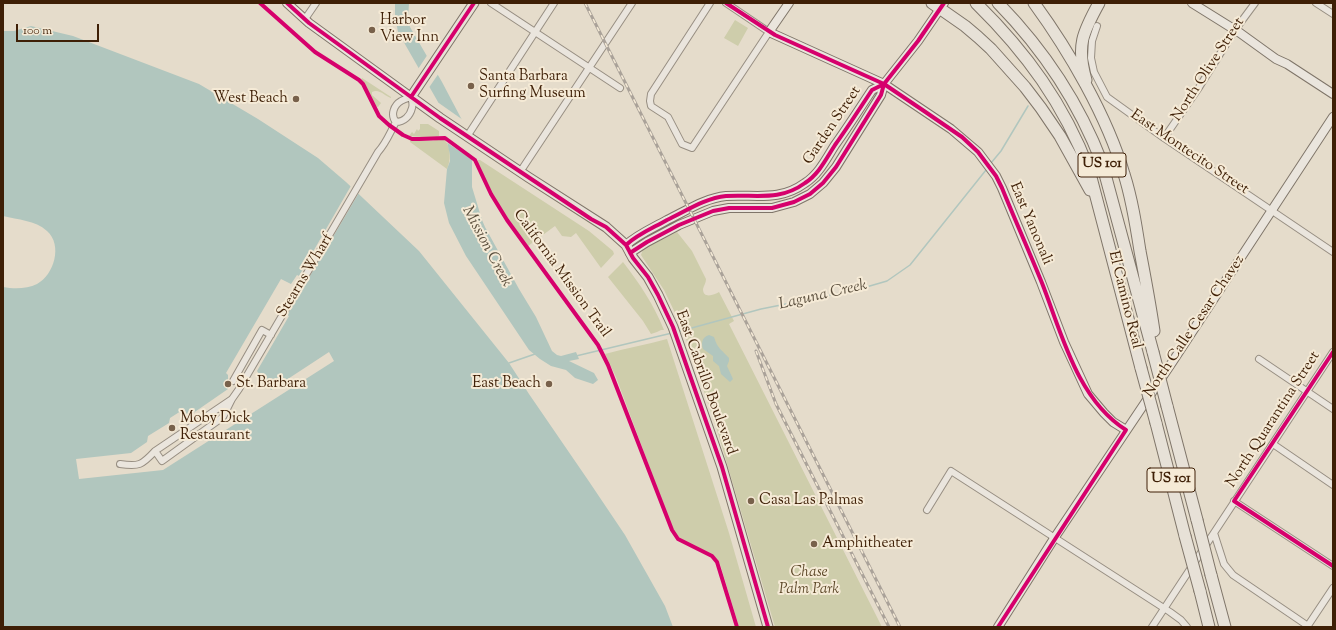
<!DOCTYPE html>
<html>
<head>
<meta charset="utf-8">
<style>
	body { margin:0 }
	#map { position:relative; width:1336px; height:630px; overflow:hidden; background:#e5dccb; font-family:"Sorts Mill Goudy",serif }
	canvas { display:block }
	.frame { position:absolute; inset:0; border:4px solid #3e1f06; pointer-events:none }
	.scale { position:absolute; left:16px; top:24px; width:83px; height:18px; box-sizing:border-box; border:2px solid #3e1f06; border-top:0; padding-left:5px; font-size:12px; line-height:14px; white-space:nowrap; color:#3e1f06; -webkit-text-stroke:3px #f5ead6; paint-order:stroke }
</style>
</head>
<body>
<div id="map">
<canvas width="1336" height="630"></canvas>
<div class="frame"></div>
<div class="scale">100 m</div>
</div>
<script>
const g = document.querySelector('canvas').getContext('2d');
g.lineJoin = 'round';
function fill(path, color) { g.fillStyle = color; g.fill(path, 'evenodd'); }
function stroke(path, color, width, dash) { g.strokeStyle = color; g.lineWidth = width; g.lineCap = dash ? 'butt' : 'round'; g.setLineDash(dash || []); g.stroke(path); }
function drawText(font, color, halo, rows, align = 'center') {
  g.font = font + ' "Sorts Mill Goudy",serif'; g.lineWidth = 4; g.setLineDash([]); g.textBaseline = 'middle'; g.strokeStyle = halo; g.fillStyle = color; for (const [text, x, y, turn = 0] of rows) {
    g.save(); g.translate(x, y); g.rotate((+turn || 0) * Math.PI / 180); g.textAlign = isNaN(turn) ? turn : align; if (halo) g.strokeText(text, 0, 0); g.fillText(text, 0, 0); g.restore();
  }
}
const green = new Path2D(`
	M735,20L748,28L738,46L724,38Z
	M362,78L391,97V98C385,96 379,88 372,92V95L381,103L378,107L375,106L365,85L361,80Z
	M420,124H428L439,131V136L435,138L409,136L412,132L414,134L417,129L418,131L420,129Z
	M440,139L445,140C451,148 451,160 447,169L410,142V140L433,141Z
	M478,160H480L589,231L613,251L614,254L601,268L576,233L571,237L562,236L555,226L528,246L496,201L478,164Z
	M677,232L692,251L706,279C706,283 704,285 703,289C703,299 714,295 719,292L734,321L729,324L882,627H775L718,433L688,344L677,317L664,290L641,255L643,249Z
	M623,262C640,284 654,305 664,330H661L657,332L651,334L643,321L608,277Z
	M667,339L729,533L756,627H739L720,564C708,547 684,547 673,530L616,377L605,354C626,348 646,345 667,339Z`);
const water = new Path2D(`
	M395,3H409L408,20L410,27L442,82L462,120L472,159V187L482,220L485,227L519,289L536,317L552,351L557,355L561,356L576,352L579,359L569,361L594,373L598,380L593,384L575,378L566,370L551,366L540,359L529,350L466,256L449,223L444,203L447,169L450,161V155L438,102L398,32L395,16Z
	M31,26L73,36L199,84L258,119L318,158L346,182L419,251L509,363L529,394L588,480L625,535L665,606L673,627H3V287C14,289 27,289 37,284C54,275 63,245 47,231C35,220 18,220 3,216V31H14Z
	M709,335L714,337C718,349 720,348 729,358V361L727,366L733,379L730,382L721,374L719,366L713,361V356L703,349C701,343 702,337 709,335Z`);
const pier = new Path2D(`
	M428,54L439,73L428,89L418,69Z
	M436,101L463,120L473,160L446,142Z
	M352,184L360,191L287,315L289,316L257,371L271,390L329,352L334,361L163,470L79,479L76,459L131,453L147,442L148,436L169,423L170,418L181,411L186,418L228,389V375L226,373L281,279L291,284L297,275L299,276Z`);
const stream = new Path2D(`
	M991,163L1001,151L1028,106
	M677,332L761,309L856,290L887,281L910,265L986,170
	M576,356L672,333
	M509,363L535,354`);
const street = new Path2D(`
	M491,3L620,88
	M710,3L651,94L650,101L651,106L668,117L682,144L692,148L769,32L726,3
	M1316,3L1333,14
	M305,19L316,3
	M1097,26L1092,41L1091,58L1094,72L1107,97L1164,138L1333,252
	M411,97C412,100 413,105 412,108C410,116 404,122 396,122C390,115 394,105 401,101C404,99 408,98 411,97Z
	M468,135L554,3
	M1164,138L1198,89L1235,30L1255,3
	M520,172L632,3
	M1259,359L1333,409
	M233,381L262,330L271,335
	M232,399L155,451L162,461L223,417L232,399L239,389L378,152C387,142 390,132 396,122
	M1273,444L1333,485
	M120,464C139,467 142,465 155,451
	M1234,501L1333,566
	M927,510L951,471L1170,612L1181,620L1187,627
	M1214,533L1224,564L1233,575L1308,626
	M1152,627L1333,352
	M1307,627L1333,588`);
const secondary = new Path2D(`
	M287,3L309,23L411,97
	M789,3L769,32L884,84L951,129L978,152L996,176L1002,188L1041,282L1064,342L1088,394L1104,413L1113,422L1126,430
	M1192,3L1240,33L1276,59L1287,64L1333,94
	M626,245C638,234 653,228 667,220C686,211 705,198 726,196C755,194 779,202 805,183C819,174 826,159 835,145C848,127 860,108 872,90L884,84
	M630,253L647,242L679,225L713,211L729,208H772L794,202L810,194L823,183L836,167L881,95L884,84L918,41L944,3
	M998,627L1055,537L1173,361L1333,117`);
const primary = new Path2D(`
	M474,3L411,97L440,118L528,177L606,227L626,245L633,258L648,277L658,295L673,327L722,467L768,627`);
const highway = new Path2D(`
	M932,3L965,26L978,37L991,49L1025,87L1041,108L1060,136L1090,190
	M976,3C1026,52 1064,104 1089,170L1141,368
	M998,3C1043,49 1079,103 1102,163L1153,352
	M1034,3C1069,51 1107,116 1124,174C1132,199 1136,225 1140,251C1145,277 1150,304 1154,331
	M1086,80C1076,46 1083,32 1099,3
	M1167,406L1197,520
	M1156,423L1185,536
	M1211,575L1225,627
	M1200,591L1209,627`);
const rail = new Path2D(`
	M585,3L900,627
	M756,351L776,404L889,627`);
const highwayBridge = new Path2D(`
	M1153,352L1167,406
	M1141,368L1156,423
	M1197,520L1211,575
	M1185,536L1200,591`);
const cycleway = new Path2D(`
	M260,3L315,52L359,80L363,84L379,116L389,125L403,135L412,139H419L445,138L475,160L491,194L507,220L598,345L608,365L672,530L678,539L712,556L717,562L737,627
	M287,3L309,23L440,118L591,219L606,227L626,245L633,258L648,277L658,295L673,327L722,467L768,627
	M726,3L775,35L884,84L924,111L962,137L978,152L996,176L1002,188C1015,220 1029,251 1042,283C1062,334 1077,399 1126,430L998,627
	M411,97L474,3
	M626,245C638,234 653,228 667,220C686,211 705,198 726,196C755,194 779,202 805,183C819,174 826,159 835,145C848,127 860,108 872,90L884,84
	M630,253L647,242L679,225L713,211L729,208H772L794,202L810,194L823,183L836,167L881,95L884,84L918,41L944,3
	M1333,352L1234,501L1333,566`);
const markers = [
	[372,30,4,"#78614b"],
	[471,86,4,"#78614b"],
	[296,99,4,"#78614b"],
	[228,384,4,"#78614b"],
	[549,384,4,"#78614b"],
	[172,428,4,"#78614b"],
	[751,501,4,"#78614b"],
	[814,544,4,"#78614b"]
];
const shields = [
	[1102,165,48],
	[1171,480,48]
];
const shieldNames = [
	["US 101",1102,165],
	["US 101",1171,480]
];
const poiNames = [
	["Harbor",380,21],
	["View Inn",380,38],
	["Santa Barbara",479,77],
	["Surfing Museum",479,94],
	["West Beach",288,99,"right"],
	["St. Barbara",236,384],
	["East Beach",541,384,"right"],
	["Moby Dick",180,419],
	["Restaurant",180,436],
	["Casa Las Palmas",759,501],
	["Amphitheater",822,544]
];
const streetNames = [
	["North Olive Street",1209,70,-57],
	["Garden Street",833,126,-56],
	["East Montecito Street",1189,153,34],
	["East Yanonali",1030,224,67],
	["California Mission Trail",561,274,54],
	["Stearns Wharf",306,276,-59],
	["El Camino Real",1124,300,76],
	["North Calle Cesar Chavez",1195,327,-56],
	["East Cabrillo Boulevard",705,383,70],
	["North Quarantina Street",1274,420,-57]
];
const parkNames = [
	["Chase",809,573],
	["Palm Park",809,590]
];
const waterNames = [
	["Mission Creek",486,247,62],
	["Laguna Creek",823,296,-13]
];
fill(green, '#cecdab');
fill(water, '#b1c6be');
fill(pier, '#e5dccb');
stroke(stream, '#b1c6be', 1.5);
stroke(street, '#978e82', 8);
stroke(secondary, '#7f7569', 10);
stroke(primary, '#7f7569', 11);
stroke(highway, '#7f7569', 13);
stroke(street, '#eae5dd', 6);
stroke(secondary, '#eae5dd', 8);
stroke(primary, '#e7e1d7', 9);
stroke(highway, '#e7e1d7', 11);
stroke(rail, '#aaa299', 3);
stroke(rail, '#f5ead6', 1.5, [4.5]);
stroke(highwayBridge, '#7f7569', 13, []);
stroke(highwayBridge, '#e7e1d7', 11);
stroke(cycleway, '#d6006c', 4);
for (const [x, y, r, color] of markers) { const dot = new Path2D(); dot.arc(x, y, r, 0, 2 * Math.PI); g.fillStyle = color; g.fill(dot); stroke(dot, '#f5ead6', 1.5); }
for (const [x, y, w] of shields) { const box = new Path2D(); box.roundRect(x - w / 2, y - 12, w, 24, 3); g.fillStyle = '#f5ead6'; g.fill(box); stroke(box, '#3e1f06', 1); }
drawText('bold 14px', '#3e1f06', null, shieldNames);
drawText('15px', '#3e1f06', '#f5ead6', poiNames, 'left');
drawText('15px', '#3e1f06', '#f5ead6', streetNames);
drawText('italic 15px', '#5d4829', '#f5ead6', parkNames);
drawText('italic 16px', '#5a4e3c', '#f5ead6', waterNames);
</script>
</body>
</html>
